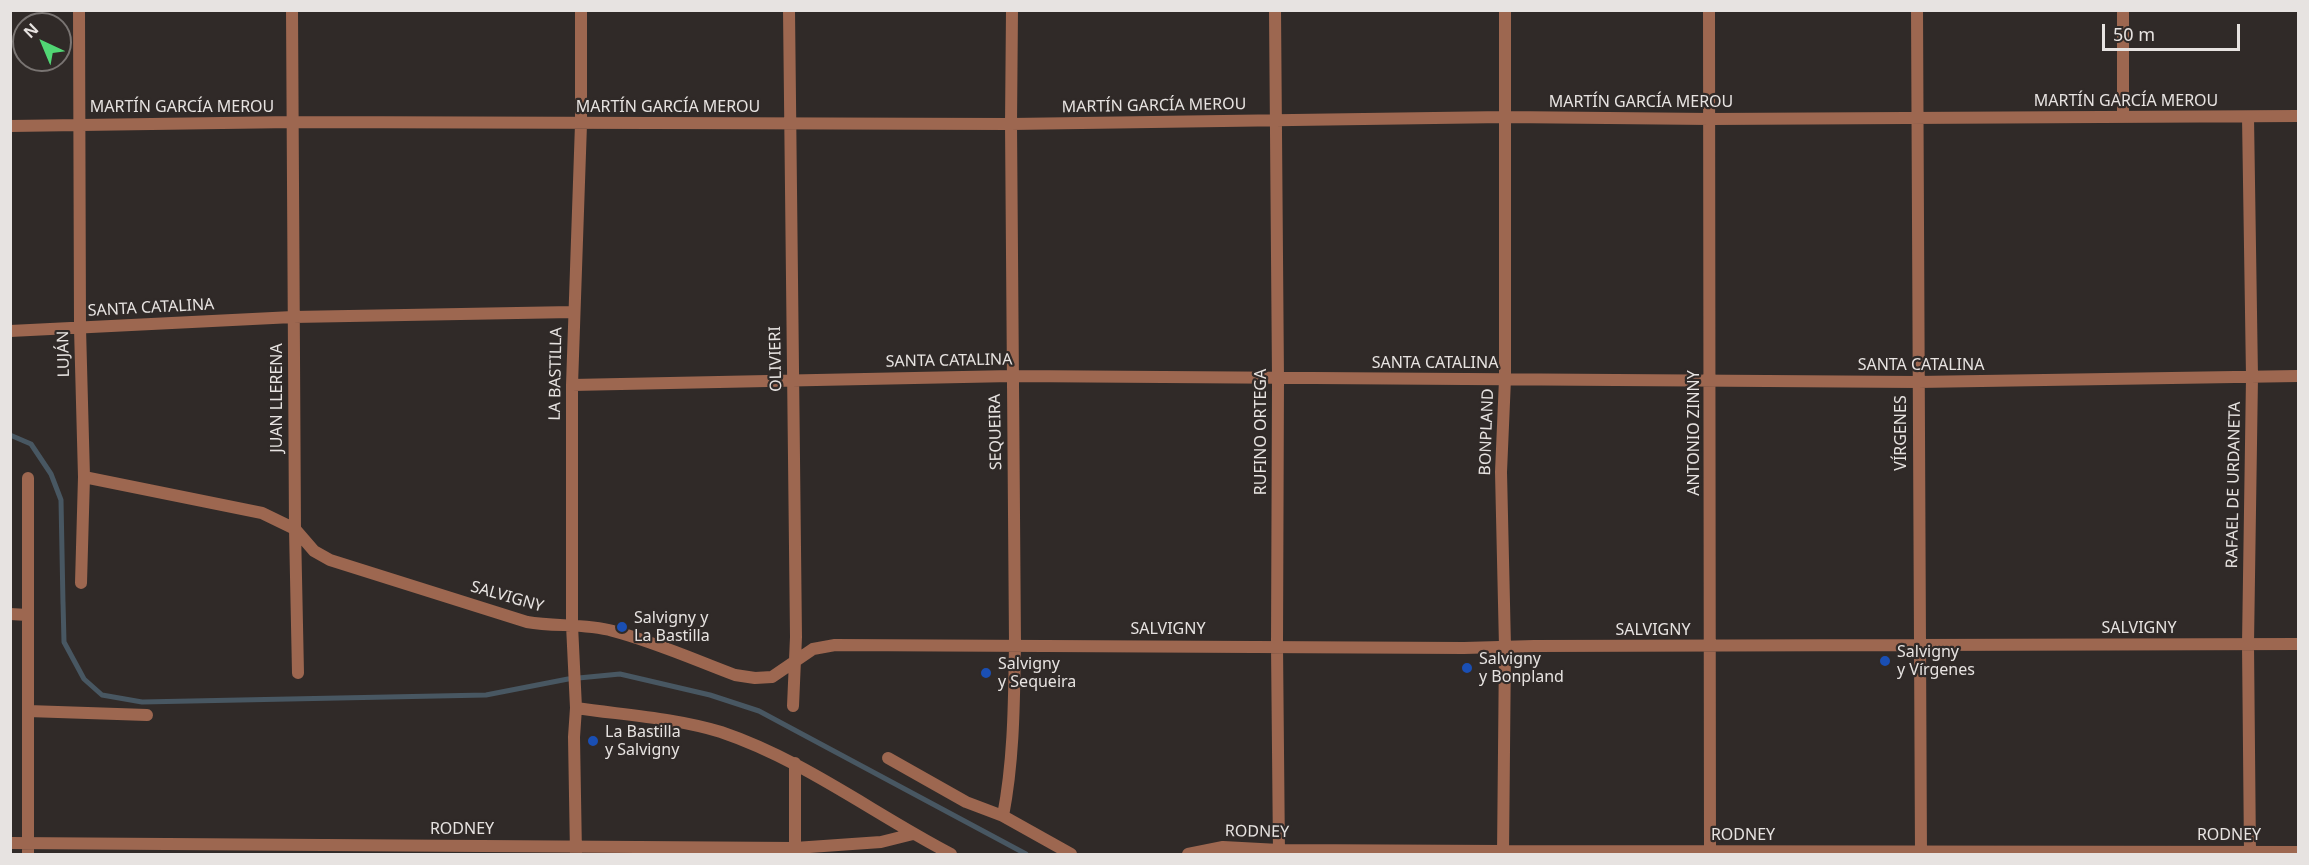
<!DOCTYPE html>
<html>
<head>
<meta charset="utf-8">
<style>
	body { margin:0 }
	#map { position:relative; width:2309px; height:865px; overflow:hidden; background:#302a28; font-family:"Noto Sans",sans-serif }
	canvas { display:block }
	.frame { position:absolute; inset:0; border:12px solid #e7e3e1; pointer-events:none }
	.north { position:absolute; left:12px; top:12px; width:60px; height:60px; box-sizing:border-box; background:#302a28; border:2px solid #797472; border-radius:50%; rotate:316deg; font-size:16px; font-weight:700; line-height:24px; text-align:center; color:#e7e3e1 }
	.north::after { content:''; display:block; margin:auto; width:21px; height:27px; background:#51d674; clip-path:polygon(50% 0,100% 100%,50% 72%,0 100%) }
	.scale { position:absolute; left:2102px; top:24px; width:138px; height:27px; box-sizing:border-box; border:3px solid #e7e3e1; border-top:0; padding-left:8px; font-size:18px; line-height:21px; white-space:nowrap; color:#e7e3e1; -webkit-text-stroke:4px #302a28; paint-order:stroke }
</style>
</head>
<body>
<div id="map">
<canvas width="2309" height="865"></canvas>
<div class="frame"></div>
<div class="north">N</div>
<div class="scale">50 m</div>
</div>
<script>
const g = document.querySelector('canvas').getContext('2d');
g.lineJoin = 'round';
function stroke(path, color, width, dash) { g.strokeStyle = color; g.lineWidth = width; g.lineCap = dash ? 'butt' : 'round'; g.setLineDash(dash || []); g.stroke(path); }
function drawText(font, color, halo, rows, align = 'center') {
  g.font = font + ' "Noto Sans",sans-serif'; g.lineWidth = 4.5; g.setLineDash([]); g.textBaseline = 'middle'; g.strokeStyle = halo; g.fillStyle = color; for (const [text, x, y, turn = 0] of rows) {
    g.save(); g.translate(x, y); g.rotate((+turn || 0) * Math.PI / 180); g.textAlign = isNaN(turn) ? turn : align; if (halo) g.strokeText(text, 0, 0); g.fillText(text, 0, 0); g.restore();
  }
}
const stream = new Path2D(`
	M10,435L31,444L51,474L61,500L63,604
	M63,602L64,642L84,679L102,695L142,702L486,695L568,679L620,674L710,695L759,711L1026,854`);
const minor = new Path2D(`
	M79,10L80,328L84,477L81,583
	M292,10L295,529L298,673
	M789,10L796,637L793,706
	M1275,10L1278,379L1277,646L1279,854
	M1709,10L1710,854
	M1917,10L1921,854
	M2123,10V117
	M2248,117L2252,377L2248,644L2250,854
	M10,126L293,122L1011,124L1505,117L1710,119L2298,116
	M10,331L293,317L573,312
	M572,385L1012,376L1918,382L2298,376
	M84,477L262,513L295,529L314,551L330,560L527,622C555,627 585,623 613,631C655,642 695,660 735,675L755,678L772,677L813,649L835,645L1464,648L1534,646L2298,644
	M10,614L28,615
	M576,708C624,715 675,718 721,732C804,760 874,814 951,854
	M28,711L147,715
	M888,758L966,802L1003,816L1071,854
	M795,763V854
	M1003,816C1014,759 1014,702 1015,644L1011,124L1012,10
	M10,843L795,848L881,842L913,834
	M28,854V478
	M576,854L574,737L576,708L572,625V385L581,124V10
	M1188,854L1223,847L1279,850L1503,851L2298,852
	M1503,854L1505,647L1501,472L1505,379V10`);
const markers = [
	[622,627,6,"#1a4fb4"],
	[1885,661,6,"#1a4fb4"],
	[1467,668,6,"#1a4fb4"],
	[986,673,6,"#1a4fb4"],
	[593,741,6,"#1a4fb4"]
];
const streetNames = [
	["MARTÍN GARCÍA MEROU",2126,101],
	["MARTÍN GARCÍA MEROU",1641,102],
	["MARTÍN GARCÍA MEROU",1154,106,-1],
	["MARTÍN GARCÍA MEROU",182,107],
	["MARTÍN GARCÍA MEROU",668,107],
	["SANTA CATALINA",151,308,-3],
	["LUJÁN",64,354,-91],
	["OLIVIERI",776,359,-91],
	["SANTA CATALINA",949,361,-1],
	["SANTA CATALINA",1435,363],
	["SANTA CATALINA",1921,365],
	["LA BASTILLA",556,374,-89],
	["JUAN LLERENA",277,398,-90],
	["SEQUEIRA",996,432,-91],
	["RUFINO ORTEGA",1261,432,-90],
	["BONPLAND",1487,432,-88],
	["ANTONIO ZINNY",1694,433,-90],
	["VÍRGENES",1901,433,-90],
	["RAFAEL DE URDANETA",2234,485,-89],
	["SALVIGNY",507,597,16],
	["SALVIGNY",2139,628],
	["SALVIGNY",1168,629],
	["SALVIGNY",1653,630],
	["RODNEY",462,829],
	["RODNEY",1257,832,1],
	["RODNEY",1743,835],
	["RODNEY",2229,835]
];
const poiNames = [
	["Salvigny y",634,618],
	["La Bastilla",634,636],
	["Salvigny",1897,652],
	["y Vírgenes",1897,670],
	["Salvigny",1479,659],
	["y Bonpland",1479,677],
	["Salvigny",998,664],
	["y Sequeira",998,682],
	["La Bastilla",605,732],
	["y Salvigny",605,750]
];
stroke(stream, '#485762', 5);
stroke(minor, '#9d6750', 12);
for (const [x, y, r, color] of markers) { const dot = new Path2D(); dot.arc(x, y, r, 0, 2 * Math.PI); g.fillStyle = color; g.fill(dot); stroke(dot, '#302a28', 2); }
drawText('16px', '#e7e3e1', '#302a28', streetNames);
drawText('16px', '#e7e3e1', '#302a28', poiNames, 'left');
</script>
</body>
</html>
